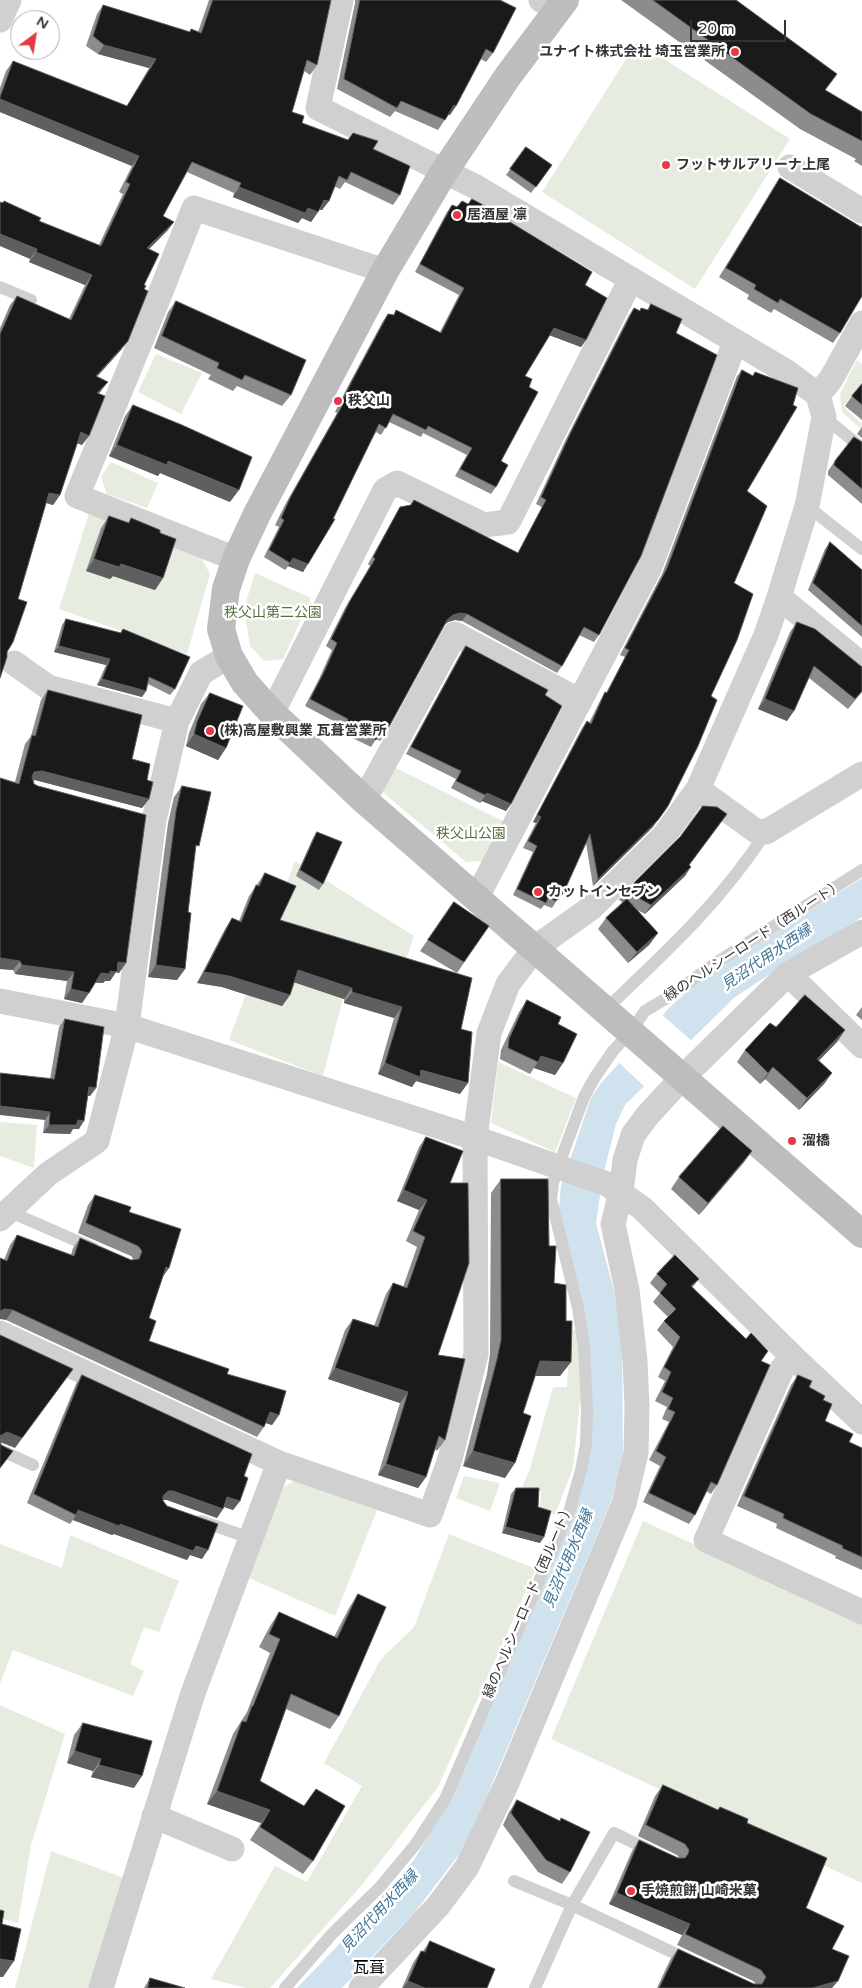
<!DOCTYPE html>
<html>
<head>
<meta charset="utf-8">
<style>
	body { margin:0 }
	#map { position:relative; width:862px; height:1988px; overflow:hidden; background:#fff; font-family:"Varela Round",sans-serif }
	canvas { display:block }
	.north { position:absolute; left:10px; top:10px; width:50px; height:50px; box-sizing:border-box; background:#fff; border:1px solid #adadad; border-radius:50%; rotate:31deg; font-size:14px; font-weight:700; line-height:20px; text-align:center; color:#333 }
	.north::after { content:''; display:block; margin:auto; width:18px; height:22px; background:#e63946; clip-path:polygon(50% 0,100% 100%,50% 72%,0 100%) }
	.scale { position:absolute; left:690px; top:20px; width:96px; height:22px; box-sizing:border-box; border:2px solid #333; border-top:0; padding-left:6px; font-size:15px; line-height:18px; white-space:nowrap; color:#333; -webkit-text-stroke:4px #fff; paint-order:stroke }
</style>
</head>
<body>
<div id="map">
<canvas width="862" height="1988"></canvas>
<div class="north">N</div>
<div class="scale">20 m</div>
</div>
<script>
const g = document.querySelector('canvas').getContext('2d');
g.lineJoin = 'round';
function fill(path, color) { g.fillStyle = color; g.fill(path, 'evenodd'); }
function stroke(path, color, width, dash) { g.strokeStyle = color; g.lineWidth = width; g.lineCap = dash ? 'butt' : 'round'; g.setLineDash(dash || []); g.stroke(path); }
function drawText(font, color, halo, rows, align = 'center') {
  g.font = font + ' "Varela Round","Noto Sans JP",sans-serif'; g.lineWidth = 5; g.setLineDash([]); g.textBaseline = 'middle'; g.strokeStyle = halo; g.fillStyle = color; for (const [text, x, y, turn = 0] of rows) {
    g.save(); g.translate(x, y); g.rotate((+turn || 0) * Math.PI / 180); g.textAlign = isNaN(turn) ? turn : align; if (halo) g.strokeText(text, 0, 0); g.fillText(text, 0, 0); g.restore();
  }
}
const green = new Path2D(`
	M637,42L790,139L695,289L542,192Z
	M156,354L202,373L181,414L138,392Z
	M857,360L862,364V384L843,406L862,424V430L842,412L840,394Z
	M111,462L158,483L147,508L107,494L101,477Z
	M89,513L198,552L210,574L187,654L59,609Z
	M255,573L311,598L283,659L264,661L250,646L244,608Z
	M392,766L507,823L484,861L466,862L379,789Z
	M295,861L414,936L404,965L355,951L323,1076L229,1040Z
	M498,1062L576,1098L555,1152L491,1123Z
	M0,1122L37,1125L34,1168L0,1156Z
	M570,1329L579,1330L581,1392L573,1468L555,1515L540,1508L541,1491L522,1487L530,1469L553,1387H567Z
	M464,1476L500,1483L490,1511L456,1498Z
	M295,1480L377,1510L335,1616L249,1578L278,1491Z
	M643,1521L862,1621V1883L551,1739Z
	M449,1534L536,1569L438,1787L361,1886L270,1988H246L211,1979L275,1866L307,1882L362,1786L324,1763L381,1659L414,1627Z
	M70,1535L179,1581L159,1632L144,1627L130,1664L144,1671L133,1696L13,1650L0,1684V1544L62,1568Z
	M0,1705L65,1734L31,1845L18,1923L0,1918Z
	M51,1851L124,1878L89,1988H15Z`);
const water = new Path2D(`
	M862,878V917L779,968L735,997L625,1105L616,1124L603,1175L596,1223L615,1295L622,1341L623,1460L611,1502L486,1798L460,1853L415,1912L342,1988H297L349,1934L414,1860L447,1804L561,1539L590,1414L559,1208L561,1186L591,1098L601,1083L671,1006L706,975Z`);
const pier = new Path2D(`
	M661,1014L692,1041L646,1088L617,1061Z`);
const lane = new Path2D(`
	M0,287L31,300
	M824,417L862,448
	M807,506L862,549
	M606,1009C665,953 721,902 766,832
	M8,1211L93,1248
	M0,1450L33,1465
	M201,1521L250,1538
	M514,1881L572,1905L614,1833L651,1851
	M285,1988L332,1934L380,1887L415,1845L445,1799L570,1509L581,1470L586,1444L587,1410L584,1347L578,1308L551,1199L553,1183L558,1167L584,1097L595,1077L613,1051L631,1031L645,1011L670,996L717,962L862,870
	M535,1988L572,1905L689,1960`);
const street = new Path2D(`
	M541,0L559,8
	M0,20L9,0
	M790,167L862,211
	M818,395L831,379L862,323
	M236,559L77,496L158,299L194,208L385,271
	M779,597L862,665
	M14,663L48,687L177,721
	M272,713L385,490L397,483L484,525L508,522L631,279
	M698,789L756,831L766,832L862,774
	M364,800L455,634L580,701
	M477,897L649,569L735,342
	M788,974L862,1046
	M0,1001L127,1026L475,1138L607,1184L642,1208L793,1357L862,1422
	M0,1219L48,1174L97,1141L127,1026L154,820L177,721L201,673L229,656
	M0,1333L279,1463
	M793,1357L782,1369L706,1540L862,1612
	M154,1816L232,1849
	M101,1988L193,1693L279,1463L430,1515L450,1459L476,1354L475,1138L489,1033L508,984L535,948L591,908L664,836L698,789L766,635L779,597L807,506L824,417L818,395L787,372L476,187L318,108L341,0
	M361,1988L438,1906L467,1867L507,1783L624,1504L636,1453L637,1405L635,1361L627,1290L613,1224L621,1192L625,1160L633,1135L647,1116L683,1077L788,974L862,932`);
const secondary = new Path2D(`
	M565,0L508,76L444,172L385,271L257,514L236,559L226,589L221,629L229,656L245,683L272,713L364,800L862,1234`);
const wall = new Path2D(`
	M209,0H331L317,65L310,75L304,71L292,112L302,123L373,149L400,195L393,205L345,182L340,189L334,186L329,201L322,210H319L311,222L302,218L298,223L233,197L234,193L187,172L163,216L174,222L167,231L149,249L144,285L128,341L121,350L97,377L101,391L99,393L82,445L77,443L60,495L53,505L46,503L18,599L0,678V328L10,305L17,296L69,319L85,285L29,262L30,259L2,203L4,201L39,221L99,245L123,194L119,192L132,166L0,112V88L6,71L13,61L127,106L149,68L98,54L86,46L97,14L103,5L190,32L191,29L198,32Z
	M355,0H500L493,53L486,62L481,59L456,106L450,115H448L438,130L395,111L390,117L337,89L355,3Z
	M621,0H736L826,90L862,112V166L854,161L856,159L800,129Z
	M526,147L552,165L531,193L506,175Z
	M780,178L840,333L833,343L774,309L771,313L747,299L749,295L719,277L774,188Z
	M452,205L510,222L585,285L586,340L581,347L549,335L525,376L501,461L496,487L491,494L455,476L467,455L423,433L421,437L389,422L381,435L376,432L303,572L288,566L285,570L264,557L279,527L275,525L286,503L337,413L335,412L348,386L383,321L388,314L440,332L459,295L415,272L447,212Z
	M176,301L291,395L282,406L237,386L233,391L208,379L211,375L154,348L168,312Z
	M651,304L676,333L599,635L594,642L579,635L562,666L557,673L462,621L455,620L448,622L445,625L385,734L380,741L376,739L371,747L340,732L343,726L305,706L319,679L332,650L326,646L345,608L370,566L368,564L396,514L400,507L410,505L414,500L518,553L542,507L536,504L566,439L629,315L634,308L640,311L647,310Z
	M742,370L753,376L755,372L747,491L734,583L711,696L653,827L593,886L586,843L558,900H557L552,908L544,905L541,909L513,895L533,852L523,848L536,823L533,822L582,728L587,721L589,723L601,699L605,692L606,693L625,657L620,655L662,574L737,376Z
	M862,384V420L845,406L852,396Z
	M133,405L230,502L160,473L158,476L109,456L125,416Z
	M862,427V438L857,434Z
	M862,442V504L828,475V471L835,461Z
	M109,516L128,523L131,518L160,533L163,578L155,590L113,576L110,579L86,571L101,528Z
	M830,542L862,570V637L808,590L825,549Z
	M66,619L120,633L123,629L175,689L170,695L148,684L146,691L142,697L97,685L106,665L54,652L62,625Z
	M797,622L862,667V692L848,709L809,678L787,721L758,709L790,632Z
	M466,646L545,695L511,804L506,811L482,801L480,803L451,788L456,779L406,754L461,653Z
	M48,690L132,759L147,780L149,799L142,808L35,780L33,781L34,784L126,963L119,973L116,972L110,981H105L103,983H95L82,1003L64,999L67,981L15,974L13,970L0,969V778L15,782L25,744L31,736L41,700Z
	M210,693L226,748L218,760L186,746L189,733L201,704Z
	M182,786L195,851L188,912L185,969L177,980L148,977L168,823L174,797Z
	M317,832L323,884L319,890L296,876L313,838Z
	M689,865L685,876L645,914L637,910L658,933L649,945L628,963L598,929L606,918L624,903L619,900L626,891Z
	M265,873L280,920L461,1029L460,1094L416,1081L412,1087L378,1074L394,1018L344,1003V999L294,982L290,995L282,1006L222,987L197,983L225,929L232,918L239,921L249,896Z
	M454,902L489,926L457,973L420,951Z
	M527,1000L558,1024L563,1063L555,1075L534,1068L530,1074L500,1059L501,1050L519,1012Z
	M862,1007V1020L856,1015Z
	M65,1019L96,1088L90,1096H88L79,1129H73L70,1134L43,1133L50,1079L59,1027Z
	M776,1027L845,1030L837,1042L818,1061L832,1073L824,1084L799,1110L765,1079L760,1084L737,1062L745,1050Z
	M426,1137L450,1183L438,1355L445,1440L437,1451L435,1449L426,1477L418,1488L378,1475L400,1403L328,1379L345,1330L353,1319L374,1326L386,1294L393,1283L403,1287L417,1247L406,1241L419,1210L397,1201L419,1147Z
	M752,1151L744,1162L699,1215L671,1189L679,1177Z
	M501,1179L549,1246L554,1283L566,1321L571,1362L560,1376H535L523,1413L505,1478L463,1466L487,1374L490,1354L491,1193Z
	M95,1195L129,1212L163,1276L149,1318V1341L227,1374L279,1415L272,1425L265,1423L264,1427L257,1437L6,1320L4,1260L10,1245L17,1235L71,1255L73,1248L80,1238L131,1260H134L131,1256L78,1233L88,1205Z
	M657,1274L699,1279L692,1288L761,1361L717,1485L711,1494L706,1491L695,1515L689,1524L643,1502L660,1466L649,1460L669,1422L662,1419L667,1407L655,1401L665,1381L658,1377L673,1347L657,1330L664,1321L668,1317L653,1302L660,1293L650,1283Z
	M82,1375L244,1476L240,1501L233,1510L224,1507L217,1518L167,1500H163L202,1559L190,1555L187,1560L114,1534L112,1535L73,1520L70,1524L27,1503L76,1384Z
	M798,1375L809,1387L823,1400L825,1421L849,1442L862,1448V1570L835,1558L836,1556L776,1528L777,1524L737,1506L791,1385Z
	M516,1488L538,1507L540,1543L502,1533L511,1494Z
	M358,1594L339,1716L330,1729L286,1709L260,1781L304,1806L316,1789L313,1861L303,1874L250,1840L261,1823L207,1804L233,1734L247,1712L270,1653L259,1647L270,1626L279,1612L334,1637L349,1608Z
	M83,1723L134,1788L91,1777L93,1771L67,1763L74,1735Z
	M663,1785L717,1810L720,1807L747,1823L806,1908L832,1949V1988H657L670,1960L678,1949L754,1984H756L753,1981L677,1945L682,1935L609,1904L632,1851L639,1840L678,1858H679L677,1855L638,1836L655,1796Z
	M517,1800L570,1872L562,1884L538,1872L503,1825L509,1812Z
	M430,1941L487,1988H402L413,1963L421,1951H423Z
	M150,1978L185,1988H144Z`);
const shadedWall = new Path2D(`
	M104,45L156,59L149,68L98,54Z
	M0,99L139,156L132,166L0,112Z
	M454,105L456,106L450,115H447Z
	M239,187L308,208L318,212L311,222L302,218L298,223L233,197Z
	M324,200L329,201L322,210L317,209Z
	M174,222L167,231L140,258L147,248Z
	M0,234L37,249L30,259L0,246Z
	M36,252L92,275L85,285L29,262Z
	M554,328L586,340L581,347L549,335Z
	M128,341L121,350L89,385L96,376Z
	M108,382L101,391L90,402L97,393Z
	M81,432L89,436L82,445L74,442Z
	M117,445L168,461L239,490L230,502L160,473L158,476L109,456Z
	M49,493L60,495L53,505L43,502Z
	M293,558L308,564L303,572L288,566L285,570Z
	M94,559L121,564L163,578L155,590L113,576L110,579L86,571Z
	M460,613L467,614L462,621L455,620L448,622L442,627L447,620L453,615Z
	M59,646L110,659L106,665L54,652Z
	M102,679L146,691L142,697L97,685Z
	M765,699L794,711L787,721L758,709Z
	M194,734L226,748L218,760L186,746Z
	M42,771L149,799L142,808L35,780L28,782L34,772Z
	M487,793L511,804L506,811L482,801L480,803Z
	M668,806L653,827L593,886L598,879Z
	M537,815L541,817L536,823L533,822Z
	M691,867L685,876L645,914L651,905Z
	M560,894H563L558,900H556Z
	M658,933L649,945L628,963L637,952Z
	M0,958L20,961L13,970L0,969Z
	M118,962L126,963L119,973L116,972L110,981H105L103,983L94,982L101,973Z
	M22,965L74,972L67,981L15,974Z
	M156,965L185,969L177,980L148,977Z
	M298,970L352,988L344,999L290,981Z
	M204,972L229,976L290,995L282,1006L222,987L197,983Z
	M71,989L89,993L82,1003L64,999Z
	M352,992L402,1007L394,1018L344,1003Z
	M845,1030L837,1042L809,1071L817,1059Z
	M541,1056L563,1063L555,1075L534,1068Z
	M385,1063L421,1070L468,1083L460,1094L416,1081L412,1087L378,1074Z
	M773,1067L765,1079L760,1084L768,1073Z
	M832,1073L824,1084L799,1110L807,1098Z
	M89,1087L96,1088L90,1096L83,1095Z
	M0,1106L50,1112L45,1120L0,1115Z
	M78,1120L84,1121L79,1129H73L70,1134L43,1133L49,1125Z
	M752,1151L744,1162L699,1215L708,1203Z
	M404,1190L427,1200L419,1210L397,1201Z
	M166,1267L169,1268L162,1278Z
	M5,1309L13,1310L6,1320L0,1319V1311Z
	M540,1361L571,1362L560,1376H529Z
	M335,1368L408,1392L400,1403L328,1379Z
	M73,1369L15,1448L0,1442V1436Z
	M270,1412L279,1415L272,1425L263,1422Z
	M473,1451L515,1463L505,1478L463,1466Z
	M386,1464L426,1477L418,1488L378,1475Z
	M168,1491H173L223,1509L217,1518L167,1500H162L163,1496Z
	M227,1497L240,1501L233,1510L221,1506Z
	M78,1510L120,1524L208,1550L202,1559L190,1555L187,1560L114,1534L112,1535L73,1520L76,1515Z
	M506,1527L544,1537L540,1543L502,1533Z
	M75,1751L101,1759L93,1771L67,1763Z
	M99,1765L142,1776L134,1788L91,1777Z
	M217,1791L270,1810L261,1823L207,1804Z
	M617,1893L690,1924L682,1935L609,1904Z
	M0,1959L14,1961L3,1977H0Z
	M408,1981L425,1988H403Z
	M838,1981L832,1988H812Z`);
const building = new Path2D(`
	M213,0H331L317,65L307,60L292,112L304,116L302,123L348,140L353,133L378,141L373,149L410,166L400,195L351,172L347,180L339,176L329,201L324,200L318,212L308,208L305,213L239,187L241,183L192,162L163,216L174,222L147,248L159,254L144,285L146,286L144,289L148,291L128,341L96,376L108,382L97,393L105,396L89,436L81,432L60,495L49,493L18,599L27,602L13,642L7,652V657L0,678V334L17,296L71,320L92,275L36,252L37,249L0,234V202L3,203L4,201L41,218L39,221L101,246L130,184L126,182L139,156L0,99V97L13,61L127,106L156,59L104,45L93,36L103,5L190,32L191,29L201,33Z
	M360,0H500L516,8L493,53L486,49L456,106L454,105L445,120L401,101L397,108L344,79Z
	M653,0H736L837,74L825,90L862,112V141L811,114Z
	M526,147L552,165L536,187L510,169Z
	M780,178L861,227L862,226V296L840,333L780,299L778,303L754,289L756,285L726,268Z
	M472,199L511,220L510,222L592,272L585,285L607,298L586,340L554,328L525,376L532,379L529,387L538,392L501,461L508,465L496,487L460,469L472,448L428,426L426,430L393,414L386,428L379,424L333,519H335L308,564L293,558L290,563L269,550L284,520L281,518L291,496L342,406L340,405L353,379L388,314L394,315L396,310L441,333L464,288L420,264L452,205L457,207L462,201L468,204Z
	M176,301L306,360L291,395L245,375L242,380L217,368L219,363L162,336Z
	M651,304L682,319L676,333L717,355L641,556L599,635L584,627L562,666L467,614L460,613L453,615L447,620L385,734L379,732L376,740L345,725L348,719L310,699L324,672L337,643L331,639L350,601L375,559L373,557L400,507L411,505L414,500L518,553L546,500L541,497L571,432L634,308L640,311L641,308L648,310Z
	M742,370L753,376L755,372L798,388L793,405L797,407L747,491L767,506L734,583L753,594L737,640L711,696L717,700L698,746L668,806L658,820L598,879L590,834L563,894H560L556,901L548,898L546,903L517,889L537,846L528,841L541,817L537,815L587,721L591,724L605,692L607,693L629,650L625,648L667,568Z
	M862,384V405L852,396Z
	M133,405L182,425L252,457L239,490L168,461L167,465L117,445Z
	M854,437L862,442V489L834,465L835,461Z
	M109,516L129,523L131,518L160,530V533L176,539L163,578L121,564L119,567L94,559Z
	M830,542L862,570V626L813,583Z
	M66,619L121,633L123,629L190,657L175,689L149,677L146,691L102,679L110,659L59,646Z
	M797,622L815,629L862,667V691L855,699L814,666L794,711L765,699Z
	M466,646L548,690L545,695L562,706L511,804L487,793L485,795L456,781L461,771L411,747Z
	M48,690L142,715L132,759L150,764L147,780L153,782L149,799L42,771L34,772L32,777L34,784L38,786L146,815L126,963L118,962L117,972L110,971V974L101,973L89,993L71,989L74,972L22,965L20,961L0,958V778L19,784L32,735L35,736Z
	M210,693L243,706L226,748L194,734L197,722Z
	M182,786L211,792L199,846L196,845L188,912L191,913L185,969L156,965L176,811Z
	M703,806L717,807L727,814L689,865L691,867L651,905L626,891L680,837Z
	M317,832L342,842L323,884L300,870Z
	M265,873L296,886L280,920L472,978L461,1029L472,1032L468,1083L421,1070L420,1077L385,1063L402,1007L352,992V988L298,970L290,995L229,976L204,972L232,918L241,922L256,885L259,886Z
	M627,899L658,933L637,952L606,918Z
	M454,902L489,926L464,962L428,940Z
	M805,995L845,1030L817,1059L832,1073L807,1098L773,1067L768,1073L745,1050L770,1023L776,1027Z
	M527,1000L561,1017L558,1024L577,1034L563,1063L541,1056L538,1062L508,1048L509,1039Z
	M65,1019L104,1027L96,1088L89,1087L84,1121L78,1120L76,1125H49L50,1112L0,1106V1073L54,1079Z
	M723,1126L752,1151L708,1203L679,1177Z
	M426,1137L463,1151L450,1183H468L469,1263L438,1355L465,1359L445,1440L439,1436L426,1477L386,1464L408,1392L335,1368L353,1319L378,1327L393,1283L407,1288L425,1237L413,1231L427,1200L404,1190Z
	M501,1179H548L549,1246H556L554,1283L566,1285V1321H572L571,1362L540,1361L523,1413L531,1416L515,1463L473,1451L497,1359L501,1340Z
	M95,1195L131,1207L129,1212L181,1229L169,1268L166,1267L149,1318L156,1321L149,1341L229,1369L227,1374L286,1391L279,1415L270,1412L264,1427L13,1310L5,1309L0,1311V1258L7,1261L17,1235L74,1256L80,1238L131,1260L139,1259L142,1251L138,1246L86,1223Z
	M675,1255L699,1279L691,1286L746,1339L751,1333L768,1351L761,1361L770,1365L717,1485L711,1482L695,1515L649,1493L666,1457L656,1451L675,1412L668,1409L673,1398L662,1392L671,1372L664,1367L680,1337L664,1321L676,1309L660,1293L667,1284L657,1274Z
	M0,1335L73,1369L22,1438L7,1432L0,1436Z
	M82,1375L252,1454L244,1476L248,1478L240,1501L227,1497L223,1509L173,1491H168L163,1496V1501L167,1506L218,1524L208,1550L196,1546L193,1551L120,1524L119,1526L78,1510L76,1515L34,1494Z
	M798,1375L812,1381L809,1387L825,1396L823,1400L832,1404L825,1421L853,1434L849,1442L862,1448V1557L842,1548L843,1546L783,1518L784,1514L744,1496Z
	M0,1436L1,1445L13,1451L0,1468Z
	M516,1488H539L538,1507L551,1511L544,1537L506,1527Z
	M358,1594L386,1607L339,1716L291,1694L260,1781L304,1806L316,1789L345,1806L313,1861L260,1827L270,1810L217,1791L242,1721L246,1722L252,1706H253L280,1639L269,1634L279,1612L337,1638Z
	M83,1723L152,1741L142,1776L99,1765L101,1759L75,1751Z
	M663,1785L718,1810L720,1807L748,1819L747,1823L827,1858L806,1908L844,1926L832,1949L849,1956L838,1981L812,1988H659L678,1949L754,1984H762L766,1977L761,1970L685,1934L690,1924L617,1893L639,1840L678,1858H685L688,1854L689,1850L685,1844L646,1825Z
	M517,1800L560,1821L561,1818L590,1832L570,1872L546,1860L511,1813Z
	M0,1910L4,1911L2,1924L21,1929L14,1961L0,1959Z
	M430,1941L495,1969L487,1988H425L408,1981L421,1951L425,1952Z
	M150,1978L185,1988H148Z`);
const markers = [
	[735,52,5,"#e63946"],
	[666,165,5,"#e63946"],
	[457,215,5,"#e63946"],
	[338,401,5,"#e63946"],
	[210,731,5,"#e63946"],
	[538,892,5,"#e63946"],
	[792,1141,5,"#e63946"],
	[631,1891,5,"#e63946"]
];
const poiNames = [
	["ユナイト株式会社 埼玉営業所",725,52,"right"],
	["フットサルアリーナ上尾",676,165],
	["居酒屋 凛",467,215],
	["秩父山",348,401],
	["(株)高屋敷興業 瓦葺営業所",220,731],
	["カットインセブン",548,892],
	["溜橋",802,1141],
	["手焼煎餅 山崎米菓",641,1891]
];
const parkNames = [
	["秩父山第二公園",273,613],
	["秩父山公園",471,834]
];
const streetNames = [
	["緑のヘルシーロード（西ルート）",754,941,-33],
	["緑のヘルシーロード（西ルート）",529,1601,-67]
];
const waterNames = [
	["見沼代用水西縁",767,958,-34],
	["見沼代用水西縁",569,1559,-67],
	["見沼代用水西縁",380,1912,-47]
];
const quarterNames = [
	["瓦葺",369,1969]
];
fill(green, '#e6ecdf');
fill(water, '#cfe2ee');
fill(pier, '#fff');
stroke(lane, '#d0d0d0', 12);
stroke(street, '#d0d0d0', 25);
stroke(secondary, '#bdbdbd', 28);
fill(wall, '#8c8c8c');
fill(shadedWall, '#5f5f5f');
fill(building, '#1a1a1a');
stroke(building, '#5f5f5f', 1);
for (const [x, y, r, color] of markers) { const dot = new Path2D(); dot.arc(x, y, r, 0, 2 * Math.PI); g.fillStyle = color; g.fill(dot); stroke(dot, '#fff', 2); }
drawText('bold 14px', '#333', '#fff', poiNames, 'left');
drawText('14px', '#56703f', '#fff', parkNames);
drawText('14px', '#333', '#fff', streetNames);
drawText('italic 15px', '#3f7597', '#fff', waterNames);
drawText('16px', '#000', '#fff', quarterNames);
</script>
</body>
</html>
